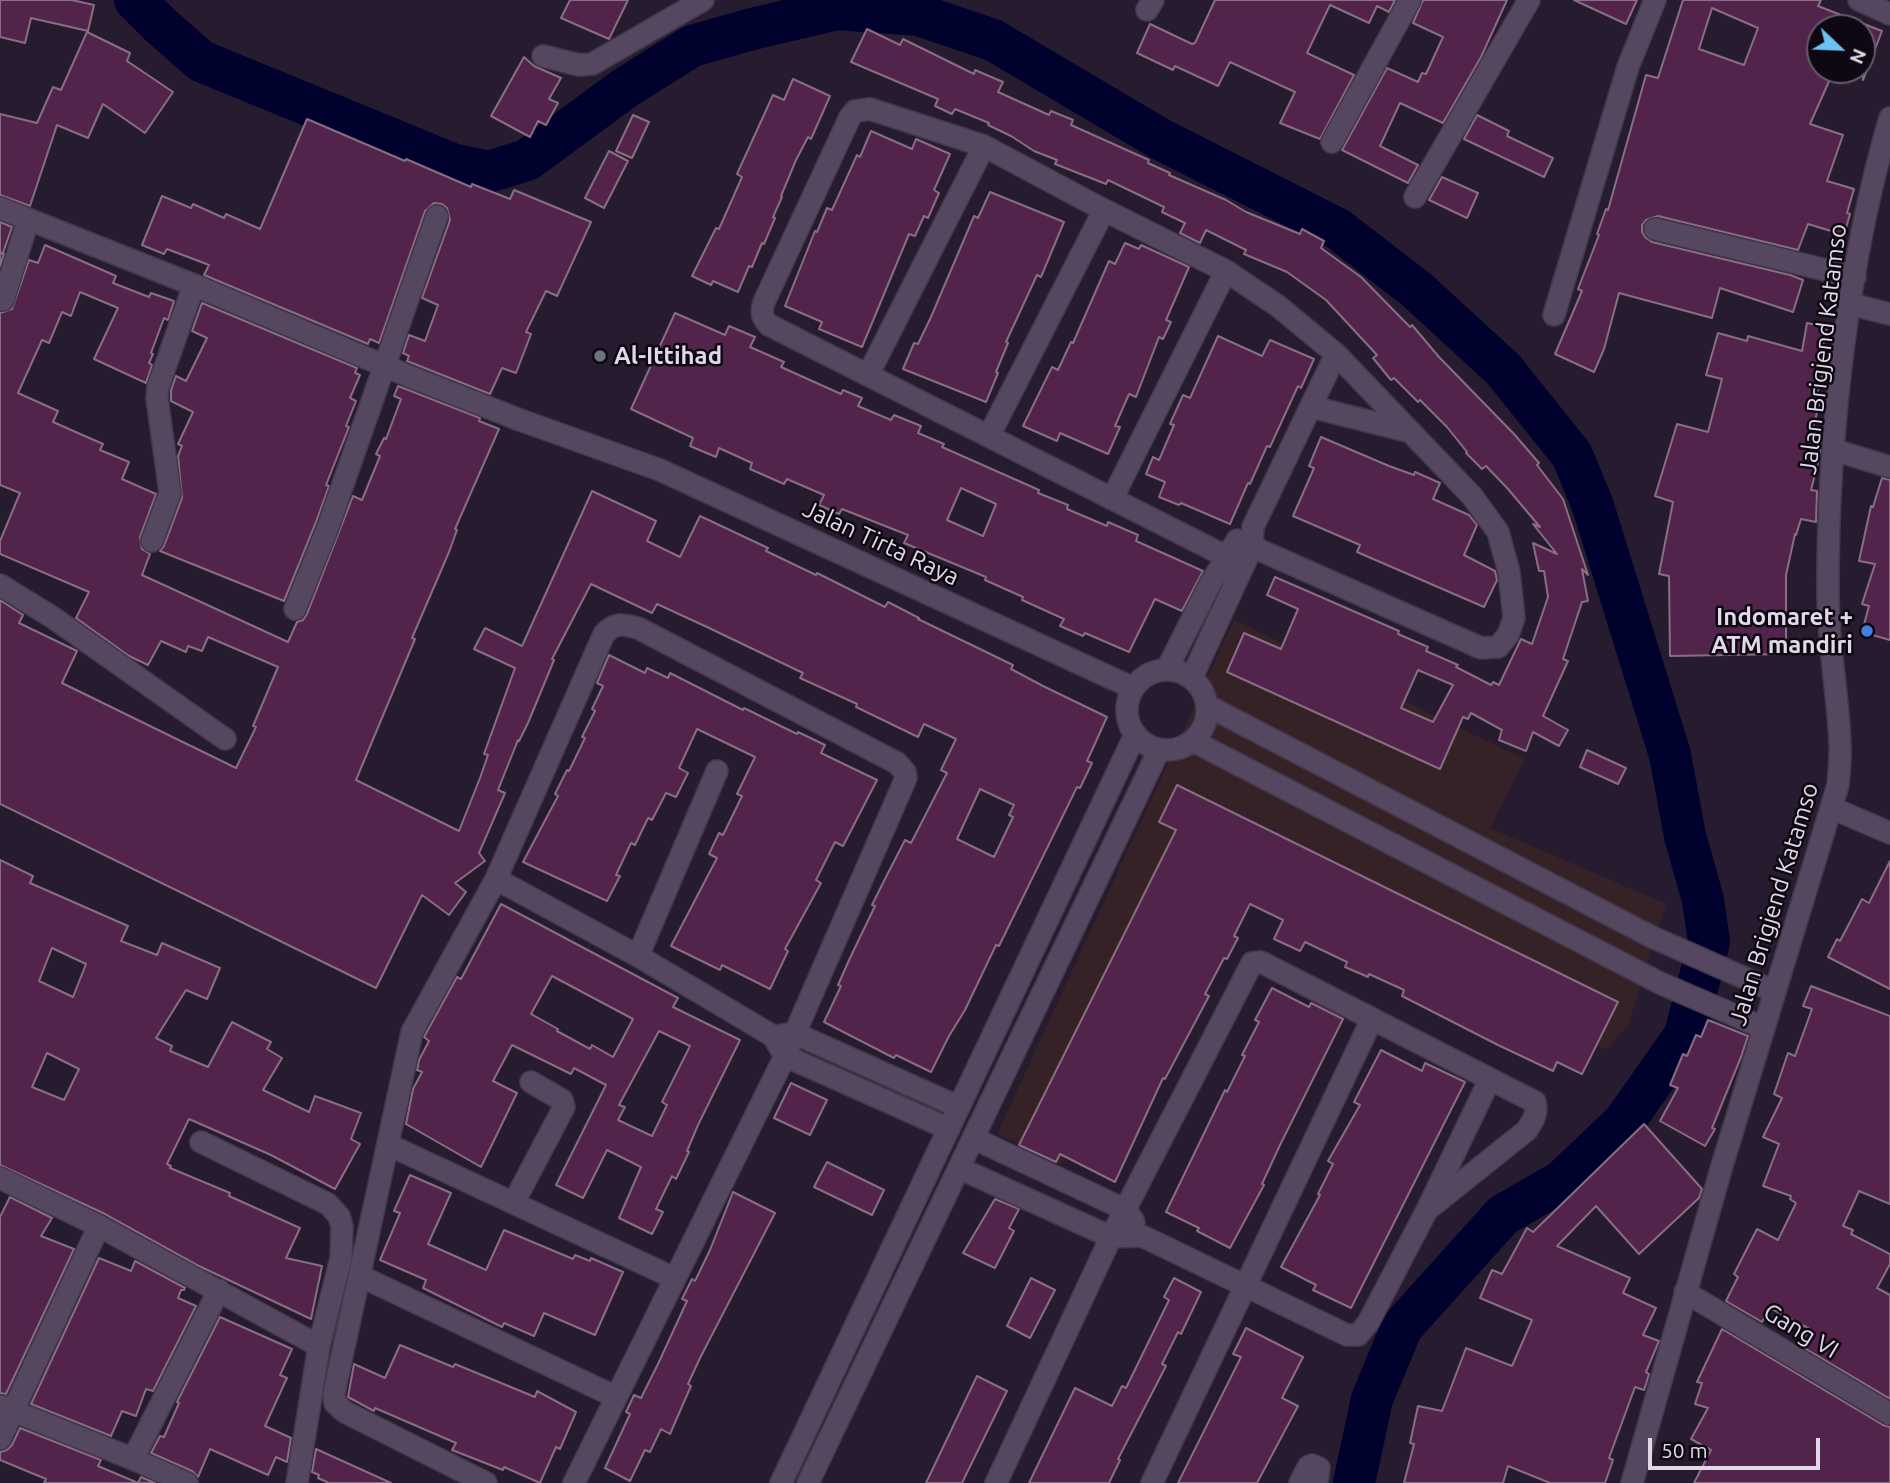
<!DOCTYPE html>
<html>
<head>
<meta charset="utf-8">
<style>
	body { margin:0 }
	#map { position:relative; width:1890px; height:1483px; overflow:hidden; background:#271b30; font-family:Ubuntu,sans-serif }
	canvas { display:block }
	.north { position:absolute; left:1806px; top:14px; width:70px; height:70px; box-sizing:border-box; background:#0d0811; border:2px solid #625c67; border-radius:50%; rotate:113deg; font-size:19px; font-weight:700; line-height:28px; text-align:center; color:#e1d9e8 }
	.north::after { content:''; display:block; margin:auto; width:24px; height:32px; background:#6ec2f3; clip-path:polygon(50% 0,100% 100%,50% 72%,0 100%) }
	.scale { position:absolute; left:1648px; top:1438px; width:172px; height:32px; box-sizing:border-box; border:4px solid #e1d9e8; border-top:0; padding-left:9px; font-size:21px; line-height:24px; white-space:nowrap; color:#e1d9e8; -webkit-text-stroke:5px #0d0811; paint-order:stroke }
</style>
</head>
<body>
<div id="map">
<canvas width="1890" height="1483"></canvas>
<div class="north">N</div>
<div class="scale">50 m</div>
</div>
<script>
const g = document.querySelector('canvas').getContext('2d');
g.lineJoin = 'round';
function fill(path, color) { g.fillStyle = color; g.fill(path, 'evenodd'); }
function stroke(path, color, width, dash) { g.strokeStyle = color; g.lineWidth = width; g.lineCap = dash ? 'butt' : 'round'; g.setLineDash(dash || []); g.stroke(path); }
function drawText(font, color, halo, rows, align = 'center') {
  g.font = font + ' Ubuntu,sans-serif'; g.lineWidth = 5; g.setLineDash([]); g.textBaseline = 'middle'; g.strokeStyle = halo; g.fillStyle = color; for (const [text, x, y, turn = 0] of rows) {
    g.save(); g.translate(x, y); g.rotate((+turn || 0) * Math.PI / 180); g.textAlign = isNaN(turn) ? turn : align; if (halo) g.strokeText(text, 0, 0); g.fillText(text, 0, 0); g.restore();
  }
}
const commercial = new Path2D(`
	M1234,620L1525,759L1490,828L1666,904L1628,1025L1606,1050L1218,858L1062,1164L997,1134Z`);
const river = new Path2D(`
	M135,0L160,25L201,61L452,164L488,172L527,160L625,88L692,46L752,29L837,9L919,15L993,40L1162,140L1338,229L1417,290L1503,369L1572,455L1593,506L1670,755L1685,836L1703,900L1709,942L1685,1035L1624,1122L1562,1181L1503,1215L1402,1327L1372,1399L1354,1483`);
const building = new Path2D(`
	M0,0H72L94,5L88,31L31,18L25,43L0,37Z
	M570,0H628L609,39L561,18Z
	M1215,0H1395L1389,12L1377,6L1369,23L1330,5L1307,53L1354,75L1320,139L1280,123L1295,92L1230,62L1218,86L1175,66L1173,70L1137,53L1150,24L1192,44L1195,43Z
	M1423,0H1507L1481,57L1443,123L1400,103L1380,146L1418,165L1408,183L1342,150L1387,68L1418,82L1422,73L1426,74L1443,37L1413,23Z
	M1574,0H1637L1626,24Z
	M1683,0H1821L1818,6L1882,31L1863,80L1862,28H1820V70H1834L1810,124L1843,135L1827,181L1854,189L1847,213L1850,214L1844,235L1808,224L1798,250L1658,216L1646,220L1642,225V232L1646,238L1652,242L1790,275L1803,280L1793,312L1720,288L1712,318L1619,293L1604,349L1594,372L1555,354L1582,291L1578,289L1599,235L1597,234L1606,209L1608,210L1646,75L1658,78ZM1712,8L1758,28L1744,65L1699,49Z
	M867,29L900,45L903,39L974,74L975,70L1003,82L998,92L1049,115L1051,111L1073,120L1071,125L1149,160L1148,163L1170,173L1169,175L1226,200L1246,212L1300,234L1302,229L1324,241L1321,248L1361,277L1410,327L1412,325L1439,357L1514,434L1539,463L1537,465L1563,499L1588,575L1582,569L1588,601L1582,602L1563,659L1568,661L1543,716L1568,730L1559,746L1533,732L1526,751L1499,740L1502,730L1471,713L1468,719L1463,717L1440,769L1227,672L1244,633L1281,649L1298,609L1267,595L1275,577L1399,631L1398,634L1428,647L1426,651L1458,665L1456,667L1491,685L1493,682L1499,685L1521,639L1532,644L1548,597L1544,571H1539L1533,543L1557,554L1533,524L1540,527L1508,489L1486,466L1482,469L1466,453L1467,452L1447,427L1420,400L1418,402L1394,378L1391,380L1373,358L1377,355L1326,300L1287,272L1244,254L1246,250L1206,230L1200,243L1180,233L1185,223L1162,212L1164,207L1108,180L1106,184L1055,164L1057,160L1034,151L1011,136L988,125L989,123L955,109L952,114L935,106L938,99L851,62ZM1418,670L1453,685L1433,722L1401,708Z
	M87,32L130,53L127,61L173,92L145,133L103,104L88,138L57,125L30,206L0,195V114L37,123L53,87L61,90Z
	M524,57L534,66L561,78L549,99L558,103L546,125L538,121L530,137L491,116Z
	M793,79L830,96L811,139L808,137L796,160L781,196L782,197L773,217L775,218L764,244L762,243L752,267L749,266L738,292L713,281L711,285L692,276L716,228L719,229L742,177L737,174L773,95L784,100Z
	M633,115L649,122L632,158L616,151Z
	M1477,115L1509,131L1507,136L1553,158L1544,177L1464,139Z
	M307,119L405,161L406,159L471,187L472,184L510,199L514,190L591,222L557,296L546,291L526,332L531,334L516,373L502,368L490,394L407,361L409,356L403,353L409,335L425,341L438,305L422,298L450,220L447,208L442,204L434,203L425,211L379,343L370,339L368,344L204,275L209,265L167,249L164,254L142,245L162,196L191,208L193,204L224,218L226,214L260,229Z
	M871,131L912,149L916,139L950,154L934,190L939,193L928,218L924,216L915,236L909,234L862,347L819,329L822,322L785,306L815,231L817,232L827,208L832,210L857,155L860,157Z
	M609,151L628,161L604,208L585,198Z
	M1442,177L1478,193L1467,218L1429,200Z
	M990,192L1064,222L1041,277L1037,275L1006,342L1008,343L996,372L998,373L986,402L903,369L914,343L918,344L931,317L974,216L978,218Z
	M0,222L12,227L3,253H0L4,254L0,266Z
	M1125,243L1139,249L1141,245L1189,267L1166,320L1171,322L1163,339L1159,337L1136,397L1129,394L1115,426L1120,427L1108,454L1060,433L1057,441L1023,426L1052,367L1058,370L1071,342L1073,343L1109,261L1115,264Z
	M45,245L116,276L113,283L149,297L151,293L174,301L168,320L164,318L151,353L153,354L149,363L152,365L146,383L94,359L118,308L80,292L71,316L62,312L49,343L42,340L18,393L58,411L53,422L103,444L100,450L129,462L122,479L156,494L140,537L142,549L150,554L142,575L288,642L297,622L303,620L307,614L353,496L362,500L380,456L376,454L384,438L386,439L401,399L394,396L398,386L480,418L479,421L499,429L455,529L457,530L449,552L412,638L415,639L356,780L459,831L480,778L488,755L484,754L515,668L474,649L485,628L522,646L592,491L656,521L647,541L680,557L700,516L768,548L766,551L816,575L817,573L885,607L888,602L919,618L918,619L1013,665L1011,669L1043,686L1107,717L1087,761L1092,763L1080,788L1077,787L999,946L996,945L965,1010L949,1036L931,1072L896,1055L894,1058L824,1022L841,986L838,985L850,958L875,906L872,905L887,875L905,840L911,843L947,773L941,770L956,739L924,724L918,737L856,707L857,704L800,678L803,673L707,627L657,604L652,613L591,584L552,659L554,660L528,723L519,741L518,740L498,790L505,793L479,853L485,861L455,883L466,892L449,915L422,895L376,988L0,804V600L23,615L19,623L77,651L62,683L236,768L256,727L253,726L278,667L208,637L202,651L188,646L186,652L161,641L148,665L129,656L76,618L89,592L0,554V541L20,493L0,485V313L12,309L29,260L38,263ZM980,789L1014,805L1009,815L1013,817L994,857L957,839Z
	M202,303L357,368L355,373L360,375L350,398L356,401L346,426L349,427L326,485L329,486L316,522L284,601L160,551L164,546L182,498L178,456L182,446L178,444L193,412L171,401V390L176,376L186,381L207,338L192,331Z
	M675,313L725,335L729,326L755,337L750,347L784,362L781,367L841,394L843,390L862,398L858,406L891,420L894,415L921,426L918,433L944,444L942,447L1039,490L1038,493L1068,505L1067,509L1107,526L1108,522L1138,535L1136,541L1203,571L1182,611L1155,599L1129,652L1085,633L1083,636L1060,626L1064,619L1022,600L1023,597L985,580L986,577L904,543L908,535L842,509L839,514L819,505L824,495L787,479L784,484L750,469L752,463L719,448L716,457L690,446L693,438L631,409ZM961,488L996,504L983,536L947,520Z
	M1807,323L1827,327L1821,355L1828,357L1816,397L1821,398L1811,435L1821,438L1820,455L1811,490L1817,491L1816,522L1801,519L1796,535L1795,534L1786,575V654L1670,656L1669,576L1659,574L1673,502L1655,496L1677,424L1708,432L1722,379L1706,375L1718,333L1747,341L1748,336L1802,351Z
	M1218,336L1262,356L1270,340L1314,359L1301,388L1298,386L1270,447L1267,446L1250,484L1248,483L1230,524L1181,503L1179,505L1159,497L1165,482L1146,474L1153,457L1159,460L1174,425L1170,424L1183,395L1190,398Z
	M1321,437L1389,466L1414,475L1415,472L1440,483L1433,499L1469,515L1477,525L1464,555L1495,571L1497,580L1484,607L1357,552L1360,545L1293,516L1314,468L1309,466Z
	M1882,478L1890,480V640L1862,632L1869,606L1862,604L1875,564L1859,561L1871,506L1873,507Z
	M609,655L645,673L647,668L668,678L670,673L743,710L744,708L797,734L798,732L825,745L821,753L877,780L843,846L835,842L816,880L821,883L785,949L788,951L770,989L722,965L720,970L671,946L717,858L709,854L719,833L723,835L742,796L737,794L755,757L697,729L679,768L688,773L676,797L666,793L652,820L648,818L635,845L631,843L616,875L620,876L607,901L523,862L558,796L555,794L567,770L569,771L585,738L582,737L595,711L592,709L603,686L597,683Z
	M1587,750L1626,768L1618,784L1580,767Z
	M1177,785L1618,1002L1582,1074L1557,1062L1553,1071L1498,1045L1402,996L1404,990L1369,974L1368,977L1345,967L1347,962L1305,942L1300,951L1274,939L1283,920L1250,904L1234,936L1238,938L1227,959L1224,958L1205,994L1209,996L1165,1079L1163,1078L1115,1182L1060,1154L1056,1162L1019,1145L1176,830L1159,822Z
	M0,860L33,876L30,883L128,926L121,941L157,955L162,943L220,968L207,999L186,990L156,1038L172,1046L170,1051L208,1067L232,1022L271,1042L267,1049L282,1058L263,1090L309,1112L315,1096L361,1113L351,1139L360,1144L335,1189L271,1155L189,1119L167,1164L171,1166L170,1168L230,1193L229,1196L300,1228L286,1258L322,1266L311,1319L199,1266L105,1214L0,1165ZM52,948L86,964L73,997L39,981ZM47,1053L79,1069L64,1100L32,1087Z
	M1890,861V989L1828,957L1837,939L1840,941L1862,899L1869,903Z
	M501,904L678,998L673,1007L740,1040L698,1125L687,1151L689,1152L676,1179L672,1176L656,1209L663,1212L652,1234L619,1218L641,1167L607,1150L583,1198L556,1185L606,1085L574,1068L571,1074L512,1045L493,1081L517,1093L481,1167L406,1124L413,1089L422,1072L417,1070L419,1060L429,1041L424,1037L457,977L461,979ZM552,976L633,1019L613,1057L592,1045L590,1049L557,1031L558,1029L531,1014ZM659,1031L690,1046L662,1102L667,1105L652,1136L618,1120L625,1107L619,1105Z
	M1811,986L1890,1016V1204L1859,1191L1843,1226L1853,1230L1851,1234L1890,1254V1264L1877,1288L1890,1295V1399L1801,1346L1808,1328L1770,1308L1762,1322L1726,1301L1738,1277L1734,1274L1757,1229L1778,1240L1796,1203L1790,1199L1791,1196L1763,1186L1779,1144L1763,1137L1782,1098L1774,1094L1788,1053L1795,1056L1812,1009L1803,1006Z
	M1272,988L1309,1007L1311,1003L1343,1019L1280,1145L1262,1184L1264,1185L1230,1248L1197,1231L1199,1228L1166,1212L1225,1090L1227,1092L1245,1056L1242,1055L1259,1022L1255,1020Z
	M1708,1020L1748,1036L1741,1057L1712,1128L1715,1129L1705,1146L1660,1121L1678,1088L1670,1085L1683,1054L1687,1056L1696,1035L1701,1037Z
	M1381,1050L1422,1071L1425,1063L1465,1082L1351,1308L1313,1290L1316,1285L1281,1267L1320,1195L1318,1194L1333,1164L1328,1161L1360,1105L1354,1102Z
	M791,1083L827,1100L810,1135L774,1118Z
	M1644,1124L1702,1189L1699,1198L1639,1254L1596,1206L1557,1246L1630,1278L1623,1293L1656,1308L1643,1335L1659,1341L1646,1372L1649,1374L1646,1384L1644,1390L1635,1387L1609,1458L1613,1460L1605,1483H1550L1508,1466L1503,1483H1404L1414,1444L1410,1443L1418,1406L1442,1411L1466,1348L1512,1366L1532,1320L1480,1298L1492,1270L1502,1274L1527,1228L1533,1232Z
	M827,1162L884,1190L872,1215L814,1187Z
	M410,1175L451,1193L428,1244L486,1270L504,1230L573,1259L575,1255L590,1261L591,1258L623,1272L595,1335L544,1313L534,1336L504,1323L502,1327L423,1288L426,1280L380,1260L400,1213L394,1211Z
	M733,1192L775,1213L700,1358L688,1384L691,1386L670,1434L661,1429L650,1452L645,1450L630,1481L605,1468L630,1414L626,1412L634,1395L641,1398L658,1364L687,1301L682,1299L692,1279L695,1281L710,1250Z
	M10,1197L52,1218L41,1236L74,1249L6,1394L0,1393V1217Z
	M995,1199L1019,1209L1009,1228L1014,1231L995,1268L963,1253Z
	M99,1258L131,1271L135,1261L185,1288L184,1290H181L178,1298L196,1306L153,1391L146,1389L136,1416L122,1411L111,1436L31,1404Z
	M1031,1278L1055,1290L1030,1338L1007,1326Z
	M1174,1278L1201,1292L1181,1334L1178,1332L1162,1364L1166,1366L1118,1459L1120,1460L1109,1483H1029L1075,1388L1112,1406L1122,1386L1126,1388L1169,1300L1164,1297Z
	M220,1317L292,1349L280,1375L287,1378L265,1426L291,1438L287,1462L276,1457L268,1475L210,1449L198,1477L192,1471L151,1453L160,1436L164,1437L179,1403L177,1402Z
	M1246,1328L1303,1357L1282,1398L1298,1406L1257,1483H1178L1241,1357L1233,1354Z
	M1722,1329L1883,1425L1890,1427V1483H1694L1711,1450L1691,1439L1708,1408L1695,1404L1702,1383L1697,1382Z
	M400,1345L453,1367L455,1364L535,1397L537,1391L576,1412L560,1449L556,1447L540,1483L504,1467L503,1470L452,1450L456,1443L375,1408L374,1411L348,1397L354,1364L385,1378Z
	M977,1376L1007,1391L962,1483H926Z
	M20,1428L101,1460L98,1466L138,1483L141,1477L155,1483H44L46,1479L0,1460V1452L7,1450L12,1445Z
	M316,1449L391,1483H329L318,1478L319,1475L312,1472Z`);
const minor = new Path2D(`
	M1859,0L1890,14
	M1147,10L1153,0
	M543,56L579,65L592,64L703,0
	M1332,142L1410,0
	M1415,197L1529,0
	M0,208L194,285L411,377L520,420L660,470L1133,688
	M1655,229L1855,277
	M3,300L28,221
	M1850,304L1890,314
	M1554,315L1628,67L1655,0
	M868,375L984,146
	M1312,407L1411,432
	M989,436L1104,210
	M1834,450L1890,467
	M1112,499L1226,271
	M1237,540L1481,648L1498,647L1508,635L1514,618L1509,572L1498,532L1472,496L1336,354L1278,306L1226,271L1104,210L984,146L870,109L855,111L850,117L764,302C761,312 761,317 769,325L1243,565
	M152,541L170,493L157,398L158,387L194,285
	M0,585L52,617L225,739
	M295,609L328,527L437,216
	M1167,669L1210,584L1234,545
	M1127 710a40 40 0 1 1 80 0a40 40 0 1 1-80 0Z
	M1192,677L1252,547L1253,527L1336,354
	M1208,706L1652,937L1774,991
	M1193,741L1660,983L1764,1028
	M1832,808L1890,833
	M496,879L638,956L773,1036L785,1056L949,1129
	M638,956L717,771
	M782,1035L794,1033L959,1107
	M973,1138L1126,1210L1134,1222
	M201,1142L328,1204L339,1216L342,1227L341,1258L319,1346L297,1483
	M389,1145L674,1278
	M959,1168L1111,1237L1142,1236L1347,1335H1358L1368,1323L1427,1210L1490,1079
	M0,1178L99,1226L319,1346
	M514,1202L564,1107L562,1100L531,1082
	M360,1276L616,1397
	M1685,1292L1890,1414
	M1,1406L133,1459L187,1483
	M0,1439L99,1226
	M133,1459L219,1290
	M486,1483L345,1412L335,1403L334,1393L412,1032L496,879L604,634C615,622 623,624 638,628L897,763L905,772L906,778L785,1056L574,1483
	M781,1483L1135,735
	M808,1483L1159,750
	M996,1483L1111,1237L1252,963L1260,962L1265,964L1535,1102C1538,1113 1533,1121 1527,1130L1427,1210
	M1152,1483L1372,1019
	M1300,1483L1308,1467L1312,1465L1319,1468L1317,1483
	M1632,1483L1721,1169L1838,785C1839,771 1841,757 1840,743C1838,694 1828,644 1828,595C1827,442 1847,264 1890,118`);
const markers = [
	[600,356,7,"#6b7280"],
	[1867,631,7,"#3f7fe0"]
];
const streetNames = [
	["Jalan Brigjend Katamso",1823,349,-83],
	["Jalan Tirta Raya",881,543,25],
	["Jalan Brigjend Katamso",1774,904,-73],
	["Gang VI",1801,1331,31]
];
const poiNames = [
	["Al-Ittihad",614,356],
	["Indomaret +",1853,617,"right"],
	["ATM mandiri",1853,645,"right"]
];
fill(commercial, '#352226');
stroke(river, '#00012c', 42);
fill(building, '#53244b');
stroke(building, '#886e82', 2);
stroke(minor, '#423849', 24);
stroke(minor, '#554760', 21);
for (const [x, y, r, color] of markers) { const dot = new Path2D(); dot.arc(x, y, r, 0, 2 * Math.PI); g.fillStyle = color; g.fill(dot); stroke(dot, '#0d0811', 2.5); }
drawText('24px', '#e1d9e8', '#0d0811', streetNames);
drawText('bold 24px', '#e1d9e8', '#0d0811', poiNames, 'left');
</script>
</body>
</html>
